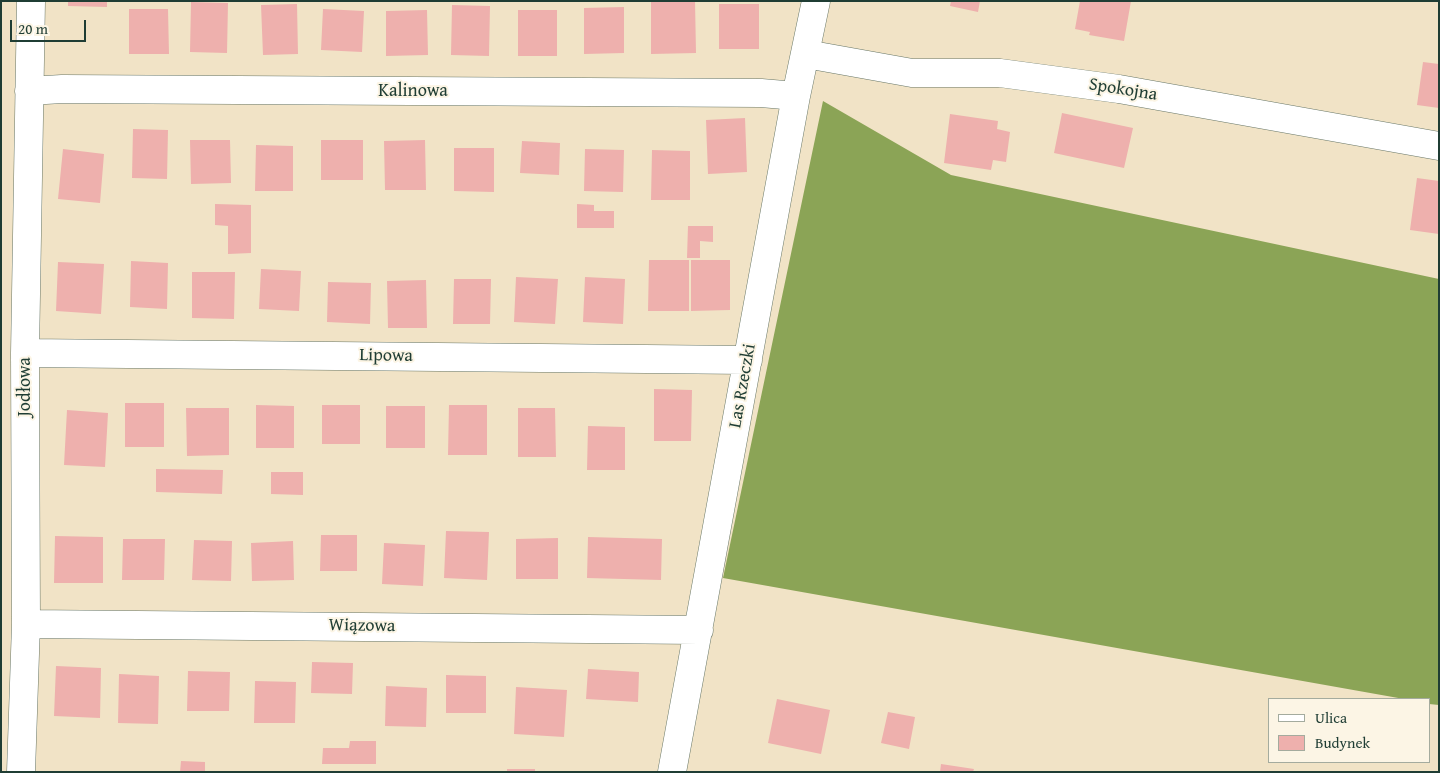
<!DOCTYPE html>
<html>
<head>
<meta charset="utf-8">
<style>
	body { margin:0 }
	#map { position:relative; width:1440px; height:773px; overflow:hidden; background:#f1e3c6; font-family:"Gentium Book Plus",serif }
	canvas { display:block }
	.frame { position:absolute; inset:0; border:2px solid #1f3d34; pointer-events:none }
	.legend { position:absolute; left:1268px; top:698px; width:162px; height:65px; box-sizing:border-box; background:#fcf5e5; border:1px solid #a4ab9e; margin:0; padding:6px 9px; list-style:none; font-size:15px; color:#1f3d34 }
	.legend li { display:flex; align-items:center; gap:10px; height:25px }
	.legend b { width:25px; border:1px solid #a4ab9e }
	.scale { position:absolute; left:10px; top:20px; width:76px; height:22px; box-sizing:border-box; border:2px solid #1f3d34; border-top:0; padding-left:6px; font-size:15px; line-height:18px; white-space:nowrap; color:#1f3d34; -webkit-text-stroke:4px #fcf5e5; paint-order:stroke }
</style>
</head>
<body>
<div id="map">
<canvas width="1440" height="773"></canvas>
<div class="frame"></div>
<ul class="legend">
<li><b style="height:6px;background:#fff"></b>Ulica</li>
<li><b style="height:14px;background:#eeb0ad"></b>Budynek</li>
</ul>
<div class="scale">20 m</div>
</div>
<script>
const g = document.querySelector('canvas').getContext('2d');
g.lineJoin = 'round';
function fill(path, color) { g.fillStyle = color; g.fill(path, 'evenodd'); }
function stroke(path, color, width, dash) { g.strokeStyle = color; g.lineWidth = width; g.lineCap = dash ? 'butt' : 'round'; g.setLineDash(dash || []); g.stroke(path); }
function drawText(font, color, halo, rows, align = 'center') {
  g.font = font + ' "Gentium Book Plus",serif'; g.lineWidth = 4; g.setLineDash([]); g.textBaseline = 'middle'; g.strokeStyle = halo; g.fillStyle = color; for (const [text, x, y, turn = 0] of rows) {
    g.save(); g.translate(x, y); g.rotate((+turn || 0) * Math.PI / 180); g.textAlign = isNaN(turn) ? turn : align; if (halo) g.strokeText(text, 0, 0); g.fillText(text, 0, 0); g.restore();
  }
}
const forest = new Path2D(`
	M823,101L951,175L1439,279V705L1429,704V699H1404L723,578Z`);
const building = new Path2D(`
	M68,1H107V7L68,6Z
	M651,1H695L696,53L651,54Z
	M951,1H980L978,12L950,6Z
	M1080,1H1131L1124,41L1089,35L1090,32L1075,29Z
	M191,2L228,3L227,53L190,52Z
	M297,4L298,54L263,55L261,5Z
	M719,4H759V49H719Z
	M452,5L490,6L489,56L451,55Z
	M624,7V53L584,54V8Z
	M129,9H168L169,54H129Z
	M323,9L364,11L362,52L321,50Z
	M427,10L428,55L386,56V11Z
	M518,10H557V56H518Z
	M1423,62L1439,64V108L1417,105Z
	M1062,113L1133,128L1124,168L1054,153Z
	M950,114L998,121L997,129L1010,132L1006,162L993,160L991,170L944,163Z
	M745,118L747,172L708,174L706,120Z
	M133,129L168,130L167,179L132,178Z
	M190,140H230L231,183L191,184Z
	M321,140H363V180H321Z
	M425,140L426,190H385L384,141Z
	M522,141L560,143L559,175L520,173Z
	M256,145L293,146V191H255Z
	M454,148H494V192L454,191Z
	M63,149L104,154L100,203L58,199Z
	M585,149L624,150L623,192L584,191Z
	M652,150L690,151V200H651Z
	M1417,178L1439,181V234L1410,230Z
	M215,204L251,205V253L228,254V226L215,225Z
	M577,204L594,205V211H614V228H577Z
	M688,226H713V242L700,241V258H687Z
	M649,260H689V311H648Z
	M691,260H730V310L691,311Z
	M131,261L168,263L167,309L130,307Z
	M58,262L104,264L101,314L56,311Z
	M261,269L301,271L299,311L259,309Z
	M192,272H235L234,319L192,318Z
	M516,277L558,279L555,324L514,322Z
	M585,277L625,279L623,324L583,322Z
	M454,279H491L490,324H453Z
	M426,280L427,328H388L387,281Z
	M328,282L371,283L370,324L327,322Z
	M654,389L692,390L691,441H654Z
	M125,403H164V447H125Z
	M256,405L294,406V448H256Z
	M322,405H360V444H322Z
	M449,405H487V455H448Z
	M386,406H425V448H386Z
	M186,408H229V455L187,456Z
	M518,408H555L556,457H518Z
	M67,410L108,413L105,467L64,465Z
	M588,426L625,427V470H587Z
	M156,469L223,470L222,494L156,492Z
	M271,472H303V495L271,494Z
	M446,531L489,532L487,580L444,578Z
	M321,535H357V571H320Z
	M55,536L103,537V583H54Z
	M588,537L662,539L661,580L587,578Z
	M558,538V579H516V539Z
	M123,539H165L164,580H122Z
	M194,540L232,541L231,581L192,580Z
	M293,541L294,580L252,581L251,543Z
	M384,543L425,545L423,586L382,584Z
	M312,662L353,663L352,694L311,693Z
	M56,666L101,668L100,718L54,716Z
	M588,669L639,672L638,702L586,699Z
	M188,671L230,672L229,711H187Z
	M119,674L159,676L158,724L118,723Z
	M446,675L486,676V713H446Z
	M255,681L296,682L295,723H254Z
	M386,686L427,688L426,727L385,726Z
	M516,687L567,690L564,737L514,734Z
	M777,699L830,710L821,754L768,743Z
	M888,712L915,717L909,749L881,743Z
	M350,741H376V764H322L323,748H349Z
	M181,761L205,762V772H180Z
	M941,764L974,769L973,772H940Z
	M507,769H535V772H507Z`);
const minor = new Path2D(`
	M806,54L912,73H1000L1119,89L1439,146
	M29,91L62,89L761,93L796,96
	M25,353L748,360
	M26,624L699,630
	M21,772L26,624L25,353L31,1
	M672,772L796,96L816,1`);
const streetNames = [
	["Spokojna",1123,90,9],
	["Kalinowa",413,91],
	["Lipowa",386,356,1],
	["Las Rzeczki",743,386,-80],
	["Jodłowa",25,387,-90],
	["Wiązowa",362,626,1]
];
fill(forest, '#8ba456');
fill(building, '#eeb0ad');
stroke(minor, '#687767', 29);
stroke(minor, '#fff', 28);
drawText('18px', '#1f3d34', '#fcf5e5', streetNames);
</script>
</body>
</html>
